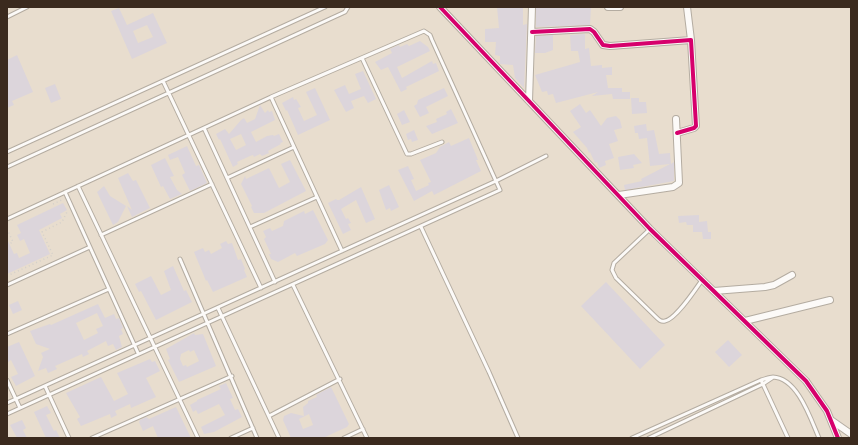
<!DOCTYPE html>
<html>
<head>
<meta charset="utf-8">
<style>
	body { margin:0 }
	#map { position:relative; width:858px; height:445px; overflow:hidden; background:#e8ddce; font-family:"Shantell Sans",sans-serif }
	canvas { display:block }
	.frame { position:absolute; inset:0; border:8px solid #3b2a1e; pointer-events:none }
</style>
</head>
<body>
<div id="map">
<canvas width="858" height="445"></canvas>
<div class="frame"></div>
</div>
<script>
const g = document.querySelector('canvas').getContext('2d');
g.lineJoin = 'round';
function fill(path, color) { g.fillStyle = color; g.fill(path, 'evenodd'); }
function stroke(path, color, width, dash) { g.strokeStyle = color; g.lineWidth = width; g.lineCap = dash ? 'butt' : 'round'; g.setLineDash(dash || []); g.stroke(path); }
const building = new Path2D(`
	M497,7H523V25L527,24L524,88L515,78L513,65L500,64V56L495,55L496,42H485V29L499,28Z
	M536,7H591L590,25L536,27Z
	M119,8L127,25L153,13L167,43L132,59L111,11ZM147,25L153,37L138,43L133,31Z
	M585,34V49L589,48L591,66L602,65V68L612,67V75H606L608,88H622V92H630V99H613L612,94L592,96L598,92L556,103L553,94L548,95L547,91L542,92L535,75L580,62L578,51H571L570,35Z
	M553,35V50L545,53H535L536,36Z
	M420,41L428,47L430,51L397,67L402,78L432,61L433,64L436,63L439,71L406,87L407,89L401,92L388,67L381,70L375,62L392,53L390,49L396,46L399,45L400,47L407,44L409,46Z
	M17,55L33,92L12,101L14,105L7,108V60Z
	M363,71L376,99L368,103L364,96L351,101L354,108L346,112L334,90L345,85L349,94L361,89L355,74Z
	M55,84L61,99L51,103L45,88Z
	M315,88L330,120L298,135L287,110L286,111L282,103L293,97L294,100L296,99L301,107L298,108L304,121L317,115L306,92Z
	M444,88L448,96L426,107L429,113L420,117L414,106L417,104L418,100Z
	M631,98H639V102H646L647,113L632,114Z
	M580,104L586,113L590,110L601,126L607,118L616,116L620,120L622,128L614,130L618,141L609,144L614,158L605,161L606,165L599,168L597,162L595,163L590,152L589,153L587,148L573,132L581,127L570,111Z
	M260,105L265,113L268,110L269,112L272,111L275,120L251,132L256,142L267,136L273,135L274,136L279,134L283,142L280,143L281,144L268,151L269,153L262,156L260,154L254,157L253,155L250,156L237,162L238,164L233,167L220,139L219,140L216,134L225,129L229,134L241,120L244,118L247,123L255,119ZM241,134L246,145L236,150L230,139Z
	M451,109L458,123L432,134L426,126L437,122L436,119L447,114L446,112Z
	M404,110L410,122L402,125L397,114Z
	M646,124L647,131L654,130L659,154L670,153L671,164L674,162V181L625,190L624,185L642,181L641,179L670,164L650,166L647,138L639,139L638,133H635L634,126Z
	M414,130L418,140L412,142L411,139L408,140L406,134Z
	M469,138L478,160H476L481,171L434,195L432,191L414,201L398,170L408,166L414,179L411,180L416,191L429,185L428,183L431,182L420,160L436,153L440,147L449,142L451,146Z
	M187,146L196,166L199,165L207,183L190,191L182,175L185,173L178,157L170,160L168,155Z
	M634,154L642,163L633,165L634,168L620,170L618,157Z
	M165,158L174,176L170,177L177,190L182,194L170,199L163,186L161,187L151,165Z
	M290,160L306,191L264,213H254L251,207L252,206L241,184L245,176L246,179L269,168L279,188L290,182L281,164Z
	M128,173L133,181L136,180L150,208L132,217L127,206L132,210L118,178Z
	M389,185L399,207L391,211L390,208L386,210L379,190Z
	M104,186L110,196L126,206L118,222L113,225L97,192Z
	M361,187L375,219L366,223L356,200L341,209L346,219L348,218L351,223L348,224L351,230L343,234L328,203L336,199L337,200H339Z
	M63,203L67,210L60,214L62,218L39,230L50,254L7,274V239L14,254L17,253L19,258L30,253L24,239L20,241L17,235L21,233L17,225Z
	M313,210L328,240L325,244L297,256L295,253L278,262L271,259L269,254H271L264,239L266,237L263,231L270,228L272,231L283,226L284,221L304,211L305,214Z
	M699,215V222L707,221L708,232H711V239H703L702,232H693V225H687L686,222L679,223L678,216Z
	M226,241L228,244L232,243L238,260L241,259L245,269L244,270L247,277L213,292L207,280L206,281L194,252L203,248L205,252L209,250L211,254L222,248L220,244Z
	M173,266L184,291L186,290L192,302L156,320L141,291L139,292L135,284L151,276L161,295L171,290L164,271Z
	M606,282L665,345L640,369L581,306Z
	M18,301L22,310L13,314L9,305Z
	M98,304L105,318L114,314L116,319L119,318L123,328L121,329L123,334L119,336L122,347L116,350L113,344L108,346L106,341L87,351L89,354L83,357L82,354L55,366L57,369L48,373L46,368L38,371L43,357L41,353L50,349L36,344L30,331L50,324L51,325ZM97,313L103,326L96,329L98,333L84,340L76,323Z
	M194,333L195,335L203,334L216,366L179,382L168,360L170,359L166,349ZM189,350L190,352L194,350L199,361L187,367L186,365L183,366L180,359L181,354Z
	M728,340L742,355L729,367L715,352Z
	M19,342L35,376L16,386L11,377L18,374L11,360L7,363V347Z
	M150,359L152,362L155,361L160,371L146,378L156,397L131,408L130,404L115,411L117,415L111,418L110,414L81,426L77,419L80,417L66,393L101,377L114,401L128,394L117,373Z
	M226,383L233,398L230,399L235,410L238,409L242,417L214,432L204,434L201,427L225,415L219,404L198,414L196,410L193,412L190,405L197,401V400L221,389L219,386Z
	M331,387L349,424L347,427L323,438H291L283,420L284,416L291,413L304,416L303,407L308,403V401L317,397L316,395ZM309,414L313,425L303,429L299,419Z
	M47,406L51,413L46,415L54,431L56,430L60,438H46L34,412Z
	M176,407L191,438H158L153,426L143,431L139,422L140,420L146,417L149,419Z
	M22,420L26,428L23,430L27,438H17L10,425Z`);
const path = new Path2D(`
	M53,204L64,199
	M7,229L13,242L7,245
	M7,276L53,255L42,232L62,222L68,210`);
const service = new Path2D(`
	M7,17L27,7
	M362,58L407,154H411L442,142
	M163,81L261,288
	M271,97L342,251
	M204,128L275,282
	M7,152L325,7
	M7,167L345,12L348,7
	M227,178L294,147
	M78,186L198,438
	M65,192L138,353
	M7,219L271,97L424,31L430,35L432,40L500,190L7,414
	M250,227L317,197
	M421,227L489,372L518,438
	M650,229L614,263L612,270L616,278L656,317C659,320 661,322 665,321C676,319 695,290 702,280
	M101,235L212,184
	M180,259L257,438
	M7,285L90,247
	M293,285L367,438
	M218,308L279,438
	M7,334L109,289
	M7,380L20,408
	M761,380L788,438
	M45,386L69,438
	M7,403L496,181L546,156
	M269,416L340,379
	M92,438L232,376
	M231,438L253,428
	M344,438L363,429
	M632,438L761,380C765,379 770,377 773,377C798,378 811,420 819,438
	M649,438L763,384L772,378`);
const minor = new Path2D(`
	M440,7L650,229L806,381L827,411L838,438
	M608,7H620
	M687,7L691,40
	M532,32L590,29L594,32L603,45L610,46L691,40L696,126L694,128L677,133
	M529,101L532,7
	M619,195L673,187L679,183L676,119
	M714,291L765,287L774,285L792,275
	M745,321L830,300
	M831,420L851,434`);
const cycleway = new Path2D(`
	M440,7L650,229L806,381L827,411L838,438
	M532,32L590,29L594,32L603,45L610,46L691,40L696,126L694,128L677,133`);
fill(building, '#dcd5db');
stroke(service, '#b4aca1', 5);
stroke(minor, '#b4aca1', 8);
stroke(path, '#d4d0cb', 1.5, [1, 3]);
stroke(service, '#fcfaf8', 3);
stroke(minor, '#fcfaf8', 6);
stroke(cycleway, '#d6006c', 4);
</script>
</body>
</html>
